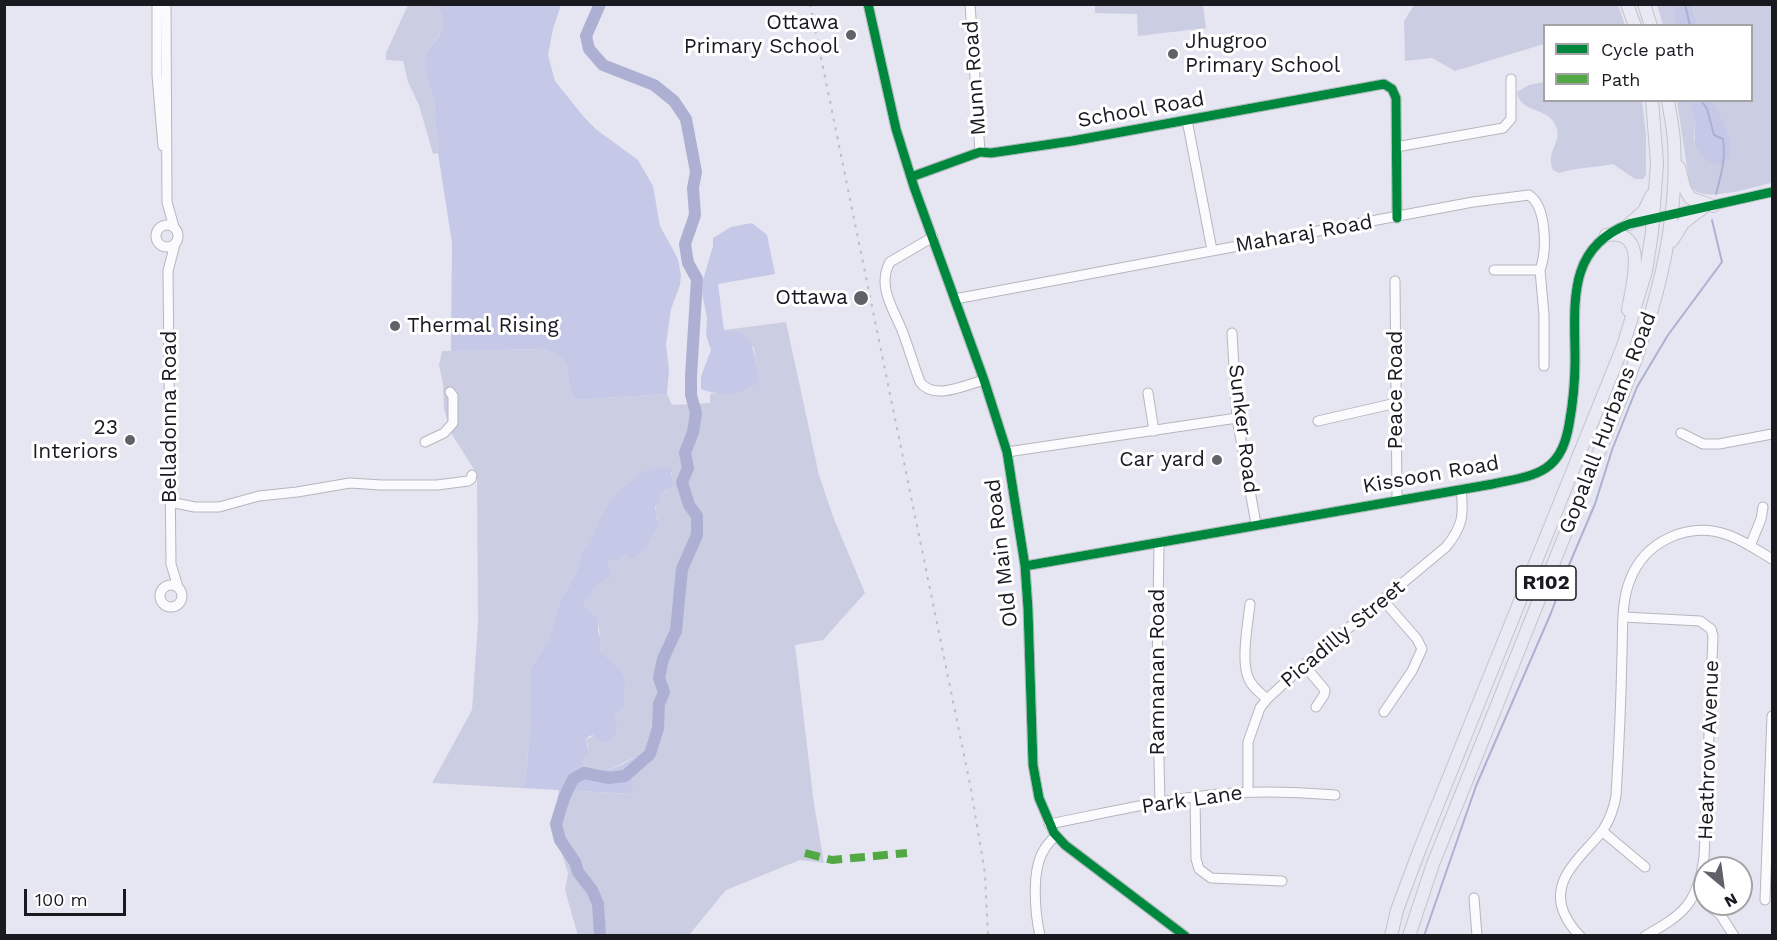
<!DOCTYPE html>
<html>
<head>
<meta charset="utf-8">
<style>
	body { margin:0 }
	#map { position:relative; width:1777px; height:940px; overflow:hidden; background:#e5e6f1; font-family:"Work Sans",sans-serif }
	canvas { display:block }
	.frame { position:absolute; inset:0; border:6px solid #191920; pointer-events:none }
	.legend { position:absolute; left:1543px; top:24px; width:210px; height:78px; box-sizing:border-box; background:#fff; border:2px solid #a3a3a6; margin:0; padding:8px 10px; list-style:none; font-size:18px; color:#191920 }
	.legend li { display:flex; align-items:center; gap:12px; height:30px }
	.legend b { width:30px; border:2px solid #a3a3a6 }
	.north { position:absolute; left:1693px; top:856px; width:60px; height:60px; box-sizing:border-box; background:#fff; border:2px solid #a3a3a6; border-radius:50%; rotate:151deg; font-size:16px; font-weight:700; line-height:24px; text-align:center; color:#191920 }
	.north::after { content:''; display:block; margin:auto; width:21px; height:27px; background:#606169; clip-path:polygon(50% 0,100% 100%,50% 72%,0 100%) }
	.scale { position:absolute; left:24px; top:889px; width:102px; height:27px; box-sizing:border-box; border:3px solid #191920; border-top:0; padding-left:8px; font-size:18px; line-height:21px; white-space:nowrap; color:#191920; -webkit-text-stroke:4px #fff; paint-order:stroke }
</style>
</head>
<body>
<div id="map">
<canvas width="1777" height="940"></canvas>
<div class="frame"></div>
<ul class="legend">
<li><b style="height:8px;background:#00873e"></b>Cycle path</li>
<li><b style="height:8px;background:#52a943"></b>Path</li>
</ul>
<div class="north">N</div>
<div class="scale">100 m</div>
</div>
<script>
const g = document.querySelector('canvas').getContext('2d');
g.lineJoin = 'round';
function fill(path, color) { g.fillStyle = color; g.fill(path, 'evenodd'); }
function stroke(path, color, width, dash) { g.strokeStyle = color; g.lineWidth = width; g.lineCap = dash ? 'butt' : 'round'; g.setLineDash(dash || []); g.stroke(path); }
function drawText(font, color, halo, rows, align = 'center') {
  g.font = font + ' "Work Sans",sans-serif'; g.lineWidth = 6; g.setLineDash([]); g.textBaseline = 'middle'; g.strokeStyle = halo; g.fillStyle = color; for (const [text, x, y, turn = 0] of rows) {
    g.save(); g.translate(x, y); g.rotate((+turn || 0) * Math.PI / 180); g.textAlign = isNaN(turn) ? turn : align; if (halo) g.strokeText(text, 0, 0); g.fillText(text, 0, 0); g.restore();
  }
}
const green = new Path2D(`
	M408,5H438C447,28 441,34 426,52V77L434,100L438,153L433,154L419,105L408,82L403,61L386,60V53Z
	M1095,5H1203L1206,28L1138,36L1137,14L1095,13Z
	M1618,5L1625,25L1544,26V44L1455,71L1432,58L1405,61L1404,21L1414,5Z
	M1657,5H1672C1675,12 1672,17 1676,25H1663Z
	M1693,5H1772V183C1756,186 1706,203 1693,189C1691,187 1690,184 1689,181L1677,101H1689L1694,116V141L1716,107L1714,101L1752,100V26L1699,25L1694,15Z
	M1544,82V100L1642,101L1646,135V175L1643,179H1635L1613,164C1594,168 1578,167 1559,173L1553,170C1544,150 1567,140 1553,121C1542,107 1520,112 1517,92L1529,85Z
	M786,322L819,475L834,519L865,593L823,640L795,645L814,804L824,863L800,860L726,890L689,935L578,936L565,890L568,873L555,832V816L559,790L632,794V781L638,756C617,764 608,778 583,767L582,762L588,747L586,740L594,735L614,712L626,682L621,670L600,651C602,639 598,630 599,618L583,606L599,583L611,573L608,563L610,559L658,519C651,506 660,506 661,494L667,490L673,470L599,521L591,542L581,554L577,571L559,603L549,639L531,668V722L525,782L521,788L432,783L472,710L478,623L477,474L451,433L444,409L443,384L439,365L442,351L543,349C580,361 560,374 575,400L667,394L672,405L710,403V394L749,389L758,384L754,348L724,330Z`);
const forest = new Path2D(`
	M438,5H561L553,29L548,55L555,81L583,116L597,130L638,160L653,186L660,226L678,259L681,275L680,285L671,309L666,344L669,370L667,394L575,400C560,374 580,361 543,349L451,351L452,243L438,153L434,100L426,77V52C442,34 447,28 438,5Z
	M1672,5H1693L1694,15L1699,25H1676C1672,17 1675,12 1672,5Z
	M1689,101H1714L1731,142L1729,157L1722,164L1712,163L1706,159L1695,145L1694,116Z
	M752,223L767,235L775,274L718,284L724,330C750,332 753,343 756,365C757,372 759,377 758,384C741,394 720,397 701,389V376L711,350L706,335L707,318L702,293L703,280L713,246V238L731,227Z
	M660,467L673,469L671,474L673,485L661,494L660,501L655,507L658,525L645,549L633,559L624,554L617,560L610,559L608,563L611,573L610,577L599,583L583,606L599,618L598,631L601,640L600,651L621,670L626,682L623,692L624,706L617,713H614C618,725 620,740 604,742L594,735L589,736L586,740L588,753L582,762L584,767C605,777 620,766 639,755L632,781L633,794L521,788L525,782L531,722V668L549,639L559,603L577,571L581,554L591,541L599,521L613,497L622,488L639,475L648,470Z`);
const stream = new Path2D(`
	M1685,4L1690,26
	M1701,100L1707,109L1714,135L1723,139C1726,159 1721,175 1716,194
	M1424,936L1476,786L1551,613L1569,565L1595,504L1612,450L1637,387L1668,335L1722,262L1712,220`);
const river = new Path2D(`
	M600,4L586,36L589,49L603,65L654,85L674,101L686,119L696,172L693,188L695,215L685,244L688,263L697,279L691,376V395L696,413L693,432L685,453L688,468L682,482L689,505L697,516V535L682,569L676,631L663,659L659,678L664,692L659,704L658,728L650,754L625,776L609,778L584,773L573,779L564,798L556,824L560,840L575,862L578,872L592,890L598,904L600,936`);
const minor = new Path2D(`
	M157,4V75L163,146
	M166,4L167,202L174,227
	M868,4L896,129L914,187L984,380L1007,452L1025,566L1028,609L1033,765L1039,798L1054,833L1065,845L1185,936
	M970,4L980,152
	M1187,120L1212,250
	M1396,147L1503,128L1511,119V79
	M911,177L980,152L991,153L1072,141L1384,84L1392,89L1396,98L1397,218
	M156 236a11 11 0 1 1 22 0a11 11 0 1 1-22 0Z
	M933,237L890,262C876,287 895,311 903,333C909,349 914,366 920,382C934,401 965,385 984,380
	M175,244L168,271L171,564L178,587
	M1540,270L1544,315V366
	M1395,281L1397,499
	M955,299L1473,202L1529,195C1547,207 1547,251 1540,270H1494
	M1232,333L1237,418L1256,524
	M1148,393L1154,431
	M1318,421L1396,403
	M1681,433L1703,444H1719L1772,434
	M425,442L444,433L453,423V396L450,392
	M1007,452L1237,418
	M170,502L195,507H219L259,496L297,492L350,483L381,485H437L468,481L471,479L472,475
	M1159,542L1157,676L1160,803
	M1750,546L1761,519L1763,507
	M1025,566L1493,484C1510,480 1531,478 1546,468C1561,458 1566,441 1569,425C1573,403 1575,382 1575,361C1575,304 1566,248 1629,224L1772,192
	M160 596a11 11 0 1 1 22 0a11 11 0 1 1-22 0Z
	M1383,600L1417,639L1422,649L1412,671L1384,712
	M1250,604C1248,622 1241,660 1248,677C1251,686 1260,693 1267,699
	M1624,617L1700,621L1711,629L1713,636L1704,858C1697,904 1684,914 1645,936
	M1304,665L1325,690L1324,695L1316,707
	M1248,792V742L1260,708L1267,699L1304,665L1446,547C1463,526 1464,515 1461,489
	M1195,797L1196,859L1199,869L1211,878L1282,881
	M1049,824C1106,813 1163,799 1221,794C1259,790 1297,792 1335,795
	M1602,831L1645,867
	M1474,898L1477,936
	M1765,900L1772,716
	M1706,904L1720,914L1734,936
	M1040,936C1035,913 1031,870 1044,850C1047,844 1052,840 1056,835
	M1580,936C1573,929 1568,922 1564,913C1549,878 1585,854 1603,830C1610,819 1614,808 1616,796C1619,748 1621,701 1622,653C1623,630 1621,602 1630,580C1645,541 1688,521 1728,535C1743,540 1758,551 1772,559`);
const major = new Path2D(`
	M1627,4L1635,26
	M1644,4L1651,26
	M1679,167L1684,187L1690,198L1713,206
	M1629,224L1644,211L1652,195
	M1606,235C1650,228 1632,285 1628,310
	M1672,241L1683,223L1703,208
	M1391,936L1397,910L1421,846L1623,346L1646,271L1652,232L1657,163L1652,100
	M1409,936L1433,864C1478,752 1524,639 1568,527C1618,403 1682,278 1674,141C1673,127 1670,114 1668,100`);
const rail = new Path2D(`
	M810,4L971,789L985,874L988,936`);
const quiet = new Path2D(`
	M805,853L832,860L907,853`);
const cycleway = new Path2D(`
	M868,4L896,129L914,187L984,380L1007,452L1025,566L1028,609L1033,765L1039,798L1054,833L1065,845L1185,936
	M911,177L980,152L991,153L1072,141L1384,84L1392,89L1396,98L1397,218
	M1025,566L1493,484C1510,480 1531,478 1546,468C1561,458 1566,441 1569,425C1573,403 1575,382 1575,361C1575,304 1566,248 1629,224L1772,192`);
const markers = [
	[851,35,6,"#606169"],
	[1173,54,6,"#606169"],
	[861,298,8,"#606169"],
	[395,326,6,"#606169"],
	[130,440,6,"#606169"],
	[1217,460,6,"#606169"]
];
const shields = [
	[1546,583,60]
];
const shieldNames = [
	["R102",1546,583]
];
const poiNames = [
	["Ottawa",839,23],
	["Primary School",839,47],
	["Jhugroo",1185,42,"left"],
	["Primary School",1185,66,"left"],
	["Ottawa",848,298],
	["Thermal Rising",407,326,"left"],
	["23",118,428],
	["Interiors",118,452],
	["Car yard",1205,460]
];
const streetNames = [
	["Munn Road",975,78,-94],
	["School Road",1141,110,-10],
	["Maharaj Road",1304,234,-10],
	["Peace Road",1396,390,-90],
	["Belladonna Road",170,417,-90],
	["Gopalall Hurbans Road",1608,423,-69],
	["Sunker Road",1243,429,83],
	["Kissoon Road",1431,475,-10],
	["Old Main Road",1002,553,-97],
	["Picadilly Street",1343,634,-40],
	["Ramnanan Road",1158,672,-90],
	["Heathrow Avenue",1709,750,-88],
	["Park Lane",1192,800,-8]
];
fill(green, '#cbcde2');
fill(forest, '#c6c8e7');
stroke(stream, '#adb0d3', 2);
stroke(river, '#adb0d3', 12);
stroke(minor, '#b5b6be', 11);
stroke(major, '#c3c4c9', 14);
stroke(minor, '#fbfbfd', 9);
stroke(major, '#e8e9f3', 12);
stroke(rail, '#bebec1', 2, [3, 6]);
stroke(quiet, '#52a943', 8, [15, 8]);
stroke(cycleway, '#00873e', 9);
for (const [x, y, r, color] of markers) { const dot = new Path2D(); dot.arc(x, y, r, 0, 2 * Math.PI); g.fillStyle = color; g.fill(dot); stroke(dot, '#fff', 2); }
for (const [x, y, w] of shields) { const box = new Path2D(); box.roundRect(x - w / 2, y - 17, w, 34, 4.5); g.fillStyle = '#fff'; g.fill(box); stroke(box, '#191920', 1.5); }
drawText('bold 20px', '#191920', null, shieldNames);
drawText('21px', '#191920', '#fff', poiNames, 'right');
drawText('21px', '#191920', '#fff', streetNames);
</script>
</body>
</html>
